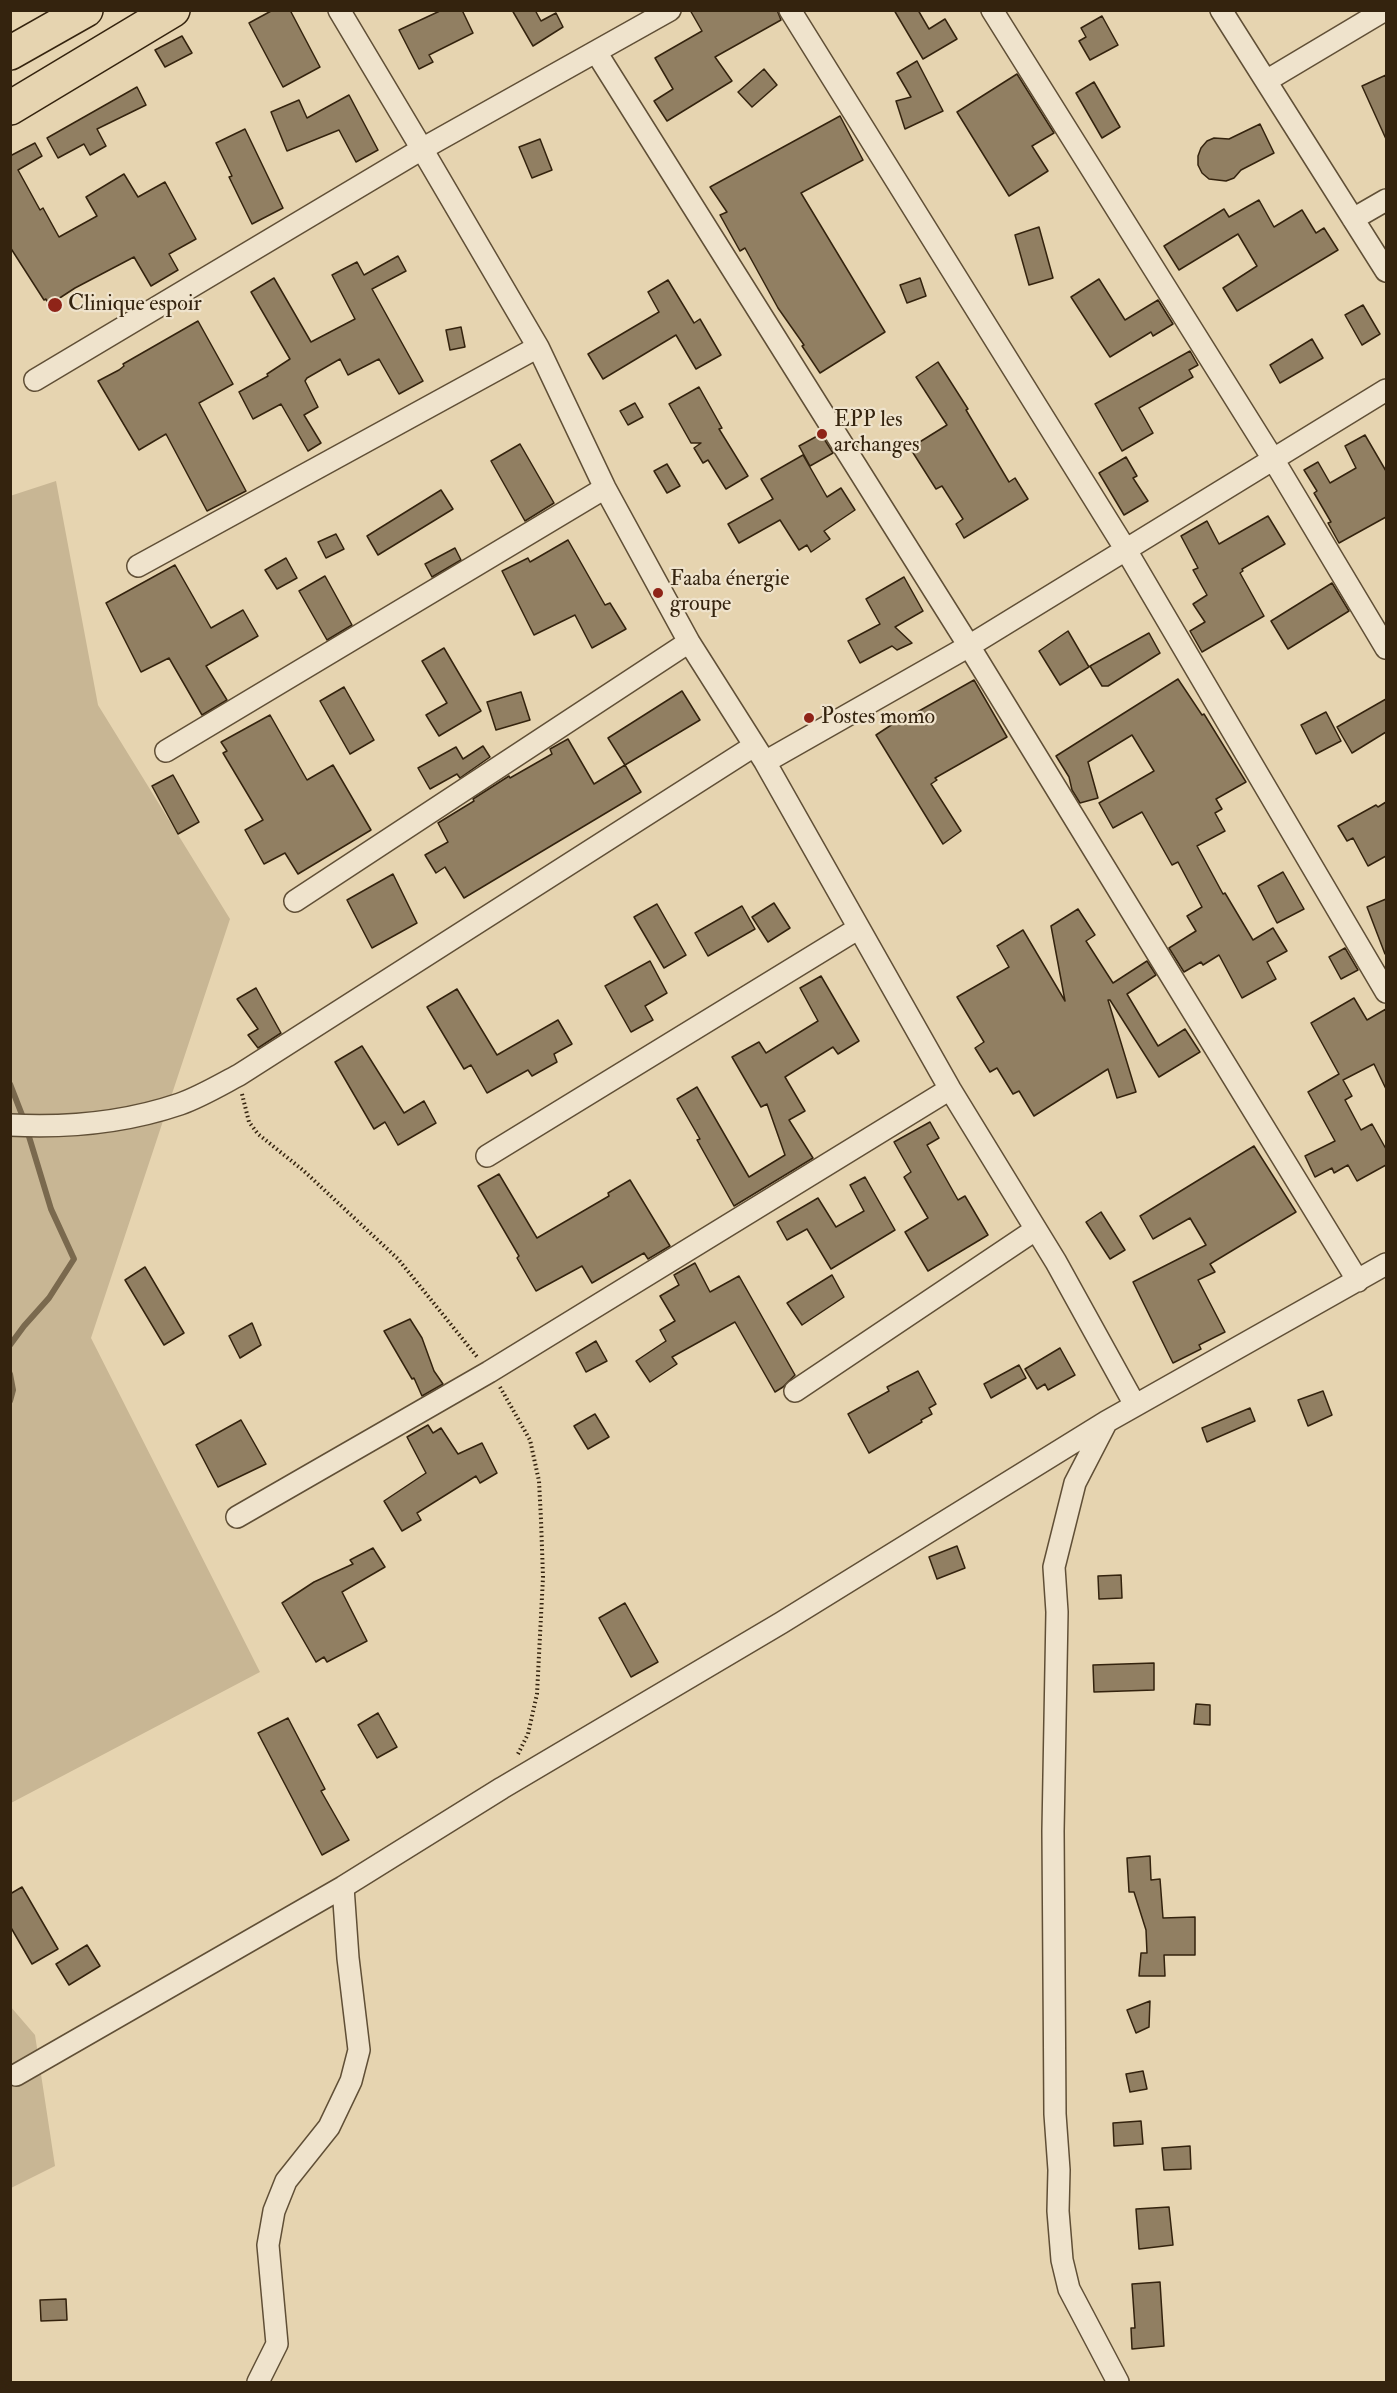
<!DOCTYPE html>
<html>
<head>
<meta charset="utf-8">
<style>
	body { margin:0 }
	#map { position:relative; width:1397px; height:2393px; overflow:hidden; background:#e6d4b0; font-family:"IM FELL Double Pica",serif }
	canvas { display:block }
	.frame { position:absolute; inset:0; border:12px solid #34230e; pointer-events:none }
</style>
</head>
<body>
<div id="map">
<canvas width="1397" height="2393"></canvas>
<div class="frame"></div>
</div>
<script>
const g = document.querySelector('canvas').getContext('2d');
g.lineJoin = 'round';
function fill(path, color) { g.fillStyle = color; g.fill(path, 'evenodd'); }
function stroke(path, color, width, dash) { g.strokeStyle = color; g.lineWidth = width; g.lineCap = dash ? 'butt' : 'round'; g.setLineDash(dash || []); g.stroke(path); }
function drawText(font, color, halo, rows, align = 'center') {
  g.font = font + ' "IM FELL Double Pica",serif'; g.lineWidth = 4.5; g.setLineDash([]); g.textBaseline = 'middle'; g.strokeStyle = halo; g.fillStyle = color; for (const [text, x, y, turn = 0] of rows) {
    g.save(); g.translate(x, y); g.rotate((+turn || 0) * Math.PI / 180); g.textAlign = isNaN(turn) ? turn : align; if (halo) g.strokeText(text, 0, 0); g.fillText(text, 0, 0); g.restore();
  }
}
const green = new Path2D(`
	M56,481L98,705L230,919L91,1338L260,1672L11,1803L10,496Z
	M10,2006L35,2035L55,2166L11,2188Z`);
const stream = new Path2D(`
	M10,1084L24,1120
	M10,1345L24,1326L49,1298L74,1259L51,1209L27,1130
	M10,1374L13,1390L10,1401`);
const building = new Path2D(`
	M273,10H290L320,67L283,87L249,23Z
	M442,10H462L473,33L429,55L433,62L419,69L399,30Z
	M512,10H535L541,21L556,13L563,27L533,46Z
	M690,10H777L781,20L715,57L732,81L667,121L654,101L673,89L655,58L702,31Z
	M894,10H918L929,29L945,19L957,39L923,59Z
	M1102,16L1118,45L1090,60L1079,41L1086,37L1081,28Z
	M182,36L192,53L165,67L155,50Z
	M917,61L943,111L905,129L896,101L911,97L897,73Z
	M764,69L777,85L752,107L738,92Z
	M1017,74L1054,133L1032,146L1048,171L1009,196L957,112Z
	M1386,75V139L1362,86Z
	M1094,82L1120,127L1102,138L1076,93Z
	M137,87L146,105L97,129L106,146L90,155L84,144L58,158L47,138Z
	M349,95L378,150L356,162L339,130L287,151L271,112L299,100L307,118Z
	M840,116L863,160L801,193L885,332L820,373L802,346L804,345L778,308L745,248L740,251L720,215L727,212L710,187Z
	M1260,124L1274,153L1241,170L1234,178L1226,181L1209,179L1202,173L1198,165V156L1201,148L1207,141L1214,138L1229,139Z
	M245,129L283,208L252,224L229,177L232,176L216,143Z
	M540,139L552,170L532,178L519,147Z
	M35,143L42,156L18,170L40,210L43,208L59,237L97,216L86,197L124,174L138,197L165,182L196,239L169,254L178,270L151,286L134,257L75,288L49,305L46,299L44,300L10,247V156Z
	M1259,200L1274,227L1302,210L1316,233L1324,228L1338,250L1237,311L1223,288L1257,266L1238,234L1179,270L1164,246L1224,209L1229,217Z
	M1039,227L1053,278L1029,285L1015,235Z
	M398,256L406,271L372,289L423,381L399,394L379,359L348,375L340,359L307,378L305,381L318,407L304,415L321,443L308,451L281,404L253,419L239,392L268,376L267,374L290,359L251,292L274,278L311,342L355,319L332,275L357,262L364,275Z
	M920,278L926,296L907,303L900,285Z
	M1099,279L1125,320L1158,300L1173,324L1153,336L1151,332L1110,357L1071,297Z
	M668,280L694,323L700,319L721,355L696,369L676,335L603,379L588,354L659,312L648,292Z
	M1363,305L1380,334L1362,345L1345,315Z
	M198,321L233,384L199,403L246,491L207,511L166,434L139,450L98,381L119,370L124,366L123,364Z
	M461,327L465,347L450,350L446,330Z
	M1312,339L1323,358L1280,383L1270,365Z
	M1190,351L1198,365L1189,370L1193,377L1139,408L1153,433L1122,451L1095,404Z
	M938,362L968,409L966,410L1009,482L1015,478L1028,499L964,538L956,524L963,519L942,486L936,489L910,448L947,425L916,377Z
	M699,387L722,428L719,429L748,476L726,489L708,460L703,463L694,448L701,443H691L669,404Z
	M635,403L643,417L628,425L620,411Z
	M821,434L833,453L810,466L799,446Z
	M1365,435L1386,471V517L1339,543L1328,523L1331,522L1314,493L1317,491L1304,470L1318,462L1330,483L1356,468L1345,446Z
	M520,444L554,503L525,521L491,461Z
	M803,455L827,497L841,488L855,510L824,531L830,539L811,552L807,545L799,550L780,520L739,543L728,524L773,499L761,479Z
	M1126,457L1137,476L1133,478L1148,501L1124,515L1099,473Z
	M667,464L680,486L667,493L654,471Z
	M441,490L453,509L378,555L367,536Z
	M1268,516L1285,544L1242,569L1243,571L1240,573L1264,616L1202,652L1190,631L1205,622L1193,604L1207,595L1193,570L1198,568L1181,536L1207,521L1219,544Z
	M336,534L344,549L326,558L318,542Z
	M568,540L605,605L610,603L626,629L592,648L575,615L534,635L502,571L528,558L530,562Z
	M455,548L461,560L432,577L425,564Z
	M286,558L297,578L277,589L265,570Z
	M175,565L211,628L243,610L258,636L206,666L227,700L202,715L169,658L141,672L106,603Z
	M325,576L352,625L327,640L299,591Z
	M904,577L923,611L895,627L912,643L897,650L892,646L860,663L848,641L880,624L866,599Z
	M1332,583L1349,611L1288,649L1271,621Z
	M1068,631L1089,667L1060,685L1039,651Z
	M1149,633L1160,653L1108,686H1102L1090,666Z
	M444,648L481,711L439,736L426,715L447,703L422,661Z
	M1178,679L1202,715L1204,714L1246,782L1216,799L1222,809L1215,813L1225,831L1197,846L1223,894L1225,893L1253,940L1273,928L1287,951L1267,962L1276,979L1242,998L1219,955L1203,965L1201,962L1184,972L1169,948L1196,931L1187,916L1202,907L1178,862L1172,865L1142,812L1113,828L1099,803L1154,771L1132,735L1088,762L1098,798L1080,803L1072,790L1069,777L1056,756Z
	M974,680L1007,737L935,778L937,780L931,784L961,831L943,844L876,735L902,718L903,720Z
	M344,687L374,740L350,754L320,701Z
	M682,691L700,720L625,765L608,738Z
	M521,692L530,720L496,730L487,702Z
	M1386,699V732L1352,753L1337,727Z
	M1326,712L1341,741L1316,754L1301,725Z
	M270,715L307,780L333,765L371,830L298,874L285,853L264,864L245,830L263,820L223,753L227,751L221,742Z
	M568,739L594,784L625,765L641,792L464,898L445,867L436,873L425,855L448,842L438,823L474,801L473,799L509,776L510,778L552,754L550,749Z
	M483,746L490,757L460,778L457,774L430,789L418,768L456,747L463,759Z
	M173,775L199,822L178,834L152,786Z
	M1386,802V856L1368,866L1353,838L1347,841L1338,826L1376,805L1378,807Z
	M1283,872L1304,909L1277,923L1258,886Z
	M393,874L417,923L372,948L347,900Z
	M1386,899V954H1385L1367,907Z
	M774,903L790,928L768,942L752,917Z
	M657,904L686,955L664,968L634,917Z
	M742,906L755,929L708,956L695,933Z
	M1078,909L1095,935L1086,941L1113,983L1147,961L1156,975L1127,994L1158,1046L1185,1029L1200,1052L1159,1077L1110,1000H1108L1136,1092L1117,1098L1108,1069L1034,1116L1019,1091L1013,1094L997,1068L990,1072L975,1048L984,1042L957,997L1009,967L997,946L1023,930L1065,1001L1051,926Z
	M1345,948L1358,970L1341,979L1329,957Z
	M650,961L667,993L645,1006L653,1020L631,1032L605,986Z
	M821,976L859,1041L838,1054L833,1047L785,1077L805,1111L789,1120L813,1158L734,1206L697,1140L700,1139L677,1099L697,1087L749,1177L785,1155L767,1104L761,1107L732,1057L759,1042L766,1053L818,1021L800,988Z
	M256,988L281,1033L258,1048L248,1035L258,1029L237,999Z
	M457,989L497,1055L558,1020L572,1044L554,1054L557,1062L532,1076L528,1070L487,1093L471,1065L464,1069L427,1007Z
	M1354,998L1367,1020L1386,1009V1089L1374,1064L1343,1080L1352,1096L1345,1100L1361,1130L1372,1124L1386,1149V1165L1357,1181L1348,1165L1334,1173L1332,1168L1315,1177L1305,1156L1335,1141L1308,1092L1339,1074L1311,1023Z
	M362,1046L404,1113L424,1101L436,1123L398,1145L385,1122L374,1129L335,1062Z
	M930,1122L939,1138L927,1145L958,1200L965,1196L988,1235L928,1271L905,1232L928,1218L904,1177L911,1172L894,1142Z
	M1254,1146L1296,1212L1210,1264L1215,1272L1198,1280L1225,1332L1199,1345L1201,1349L1173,1363L1133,1282L1206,1245L1190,1218L1153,1239L1140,1216Z
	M499,1174L537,1238L609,1196L608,1193L630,1180L670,1246L648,1259L644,1253L592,1283L582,1266L536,1291L517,1258L519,1256L478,1186Z
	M865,1177L895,1230L831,1269L807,1229L787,1240L777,1222L818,1198L836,1227L864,1211L850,1185Z
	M1101,1212L1125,1250L1110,1259L1086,1222Z
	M695,1263L710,1292L739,1276L795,1375L783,1387L775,1392L735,1322L672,1357L677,1364L650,1382L636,1361L666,1341L660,1330L675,1321L660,1296L679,1285L674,1275Z
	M145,1267L184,1333L164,1345L125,1280Z
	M832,1275L844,1297L802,1325L787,1303Z
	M410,1319L422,1338L434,1371L443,1384L422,1396L414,1378L412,1379L384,1331Z
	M252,1323L261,1345L240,1358L229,1336Z
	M596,1341L607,1361L586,1372L576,1353Z
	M1060,1348L1075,1375L1048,1390L1045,1384L1037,1389L1025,1369Z
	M1019,1365L1026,1378L991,1398L984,1384Z
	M918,1371L936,1404L929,1408L932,1414L921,1420L922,1422L869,1453L848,1414L889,1391L887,1387Z
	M1323,1391L1332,1415L1308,1426L1298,1400Z
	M1250,1408L1255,1421L1207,1442L1202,1428Z
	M595,1414L609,1437L588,1449L574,1426Z
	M241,1420L266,1464L218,1487L196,1445Z
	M428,1425L433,1433L441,1428L458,1454L482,1443L497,1473L480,1483L476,1476L417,1513L421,1520L402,1531L384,1501L426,1473L407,1437Z
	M957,1546L965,1568L937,1579L929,1557Z
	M373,1548L385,1567L342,1592L367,1641L327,1662L324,1657L316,1662L282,1603L314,1582L353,1564L350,1560Z
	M1121,1575L1122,1598L1099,1599L1098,1576Z
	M625,1603L658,1662L631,1677L599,1618Z
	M1154,1663V1690L1094,1692L1093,1665Z
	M1196,1704L1210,1705V1725L1194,1724Z
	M378,1713L397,1747L377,1758L358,1725Z
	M288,1718L325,1789L321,1791L349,1840L322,1855L258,1733Z
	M1150,1856L1151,1880L1160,1879L1163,1918L1195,1917V1955H1164L1165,1976H1139L1141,1953H1147L1146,1930L1134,1892H1129L1127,1858Z
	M22,1887L58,1949L32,1964L10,1926V1894Z
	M87,1945L100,1966L69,1985L56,1964Z
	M1150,2001L1149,2027L1136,2033L1127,2010Z
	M1143,2071L1147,2089L1130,2092L1126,2074Z
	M1141,2121L1143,2144L1114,2146L1113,2123Z
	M1190,2146L1191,2169L1164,2170L1162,2148Z
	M1169,2207L1173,2245L1139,2249L1136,2209Z
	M1160,2282L1164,2346L1132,2349L1131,2328H1135L1132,2284Z
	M66,2299L67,2320L41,2321L40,2300Z`);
const path = new Path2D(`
	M242,1094L249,1122L258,1134L304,1171L398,1259L478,1358
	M500,1387L530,1440L539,1481L541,1520L543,1577L537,1694L528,1734L518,1754`);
const minor = new Path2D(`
	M339,10L422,149L538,347L605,488L689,642L765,762L950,1089L1056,1262L1135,1405
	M790,10L1126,550L1386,992
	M992,10L1273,459L1386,648
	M1221,10L1386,271
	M596,52L969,646L1358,1281
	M1266,81L1385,10
	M1353,219L1386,200
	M35,380L422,149L670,10
	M138,566L538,347
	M166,751L605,488
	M765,762L969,646L1386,390
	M295,901L689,642
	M10,1125C67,1128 127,1122 180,1104C200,1097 220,1085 239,1075L754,746
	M487,1156L859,928
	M795,1391L1035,1230
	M1106,1423L1075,1483L1054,1567L1057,1612L1053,1831L1055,2114L1059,2170L1058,2211L1062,2260L1069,2289L1118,2382
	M237,1517L489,1372L950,1089
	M16,2075L343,1887L502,1788L781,1623L1106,1422L1386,1264
	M258,2382L277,2344L268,2245L274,2211L286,2181L329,2127L351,2081L359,2050L348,1958L343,1887`);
const primary = new Path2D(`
	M10,53L86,10
	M10,108L173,10`);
const markers = [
	[55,305,8,"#8f2418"],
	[822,434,6,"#8f2418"],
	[658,593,6,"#8f2418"],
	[809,718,6,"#8f2418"]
];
const poiNames = [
	["Clinique espoir",68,305],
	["EPP les",834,421],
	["archanges",834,446],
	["Faaba énergie",670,580],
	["groupe",670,605],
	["Postes momo",821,718]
];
fill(green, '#c8b694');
stroke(stream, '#7a694e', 6);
fill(building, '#917f62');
stroke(building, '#34230e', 1.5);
stroke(minor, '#604f36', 24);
stroke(primary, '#34230e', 36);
stroke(path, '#34230e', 4, [1.5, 3]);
stroke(minor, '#efe3cc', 21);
stroke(primary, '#e6d4b0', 33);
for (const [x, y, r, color] of markers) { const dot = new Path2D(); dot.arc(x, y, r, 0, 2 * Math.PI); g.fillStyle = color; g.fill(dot); stroke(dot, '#efe3cc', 2); }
drawText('22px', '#34230e', '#efe3cc', poiNames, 'left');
</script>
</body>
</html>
